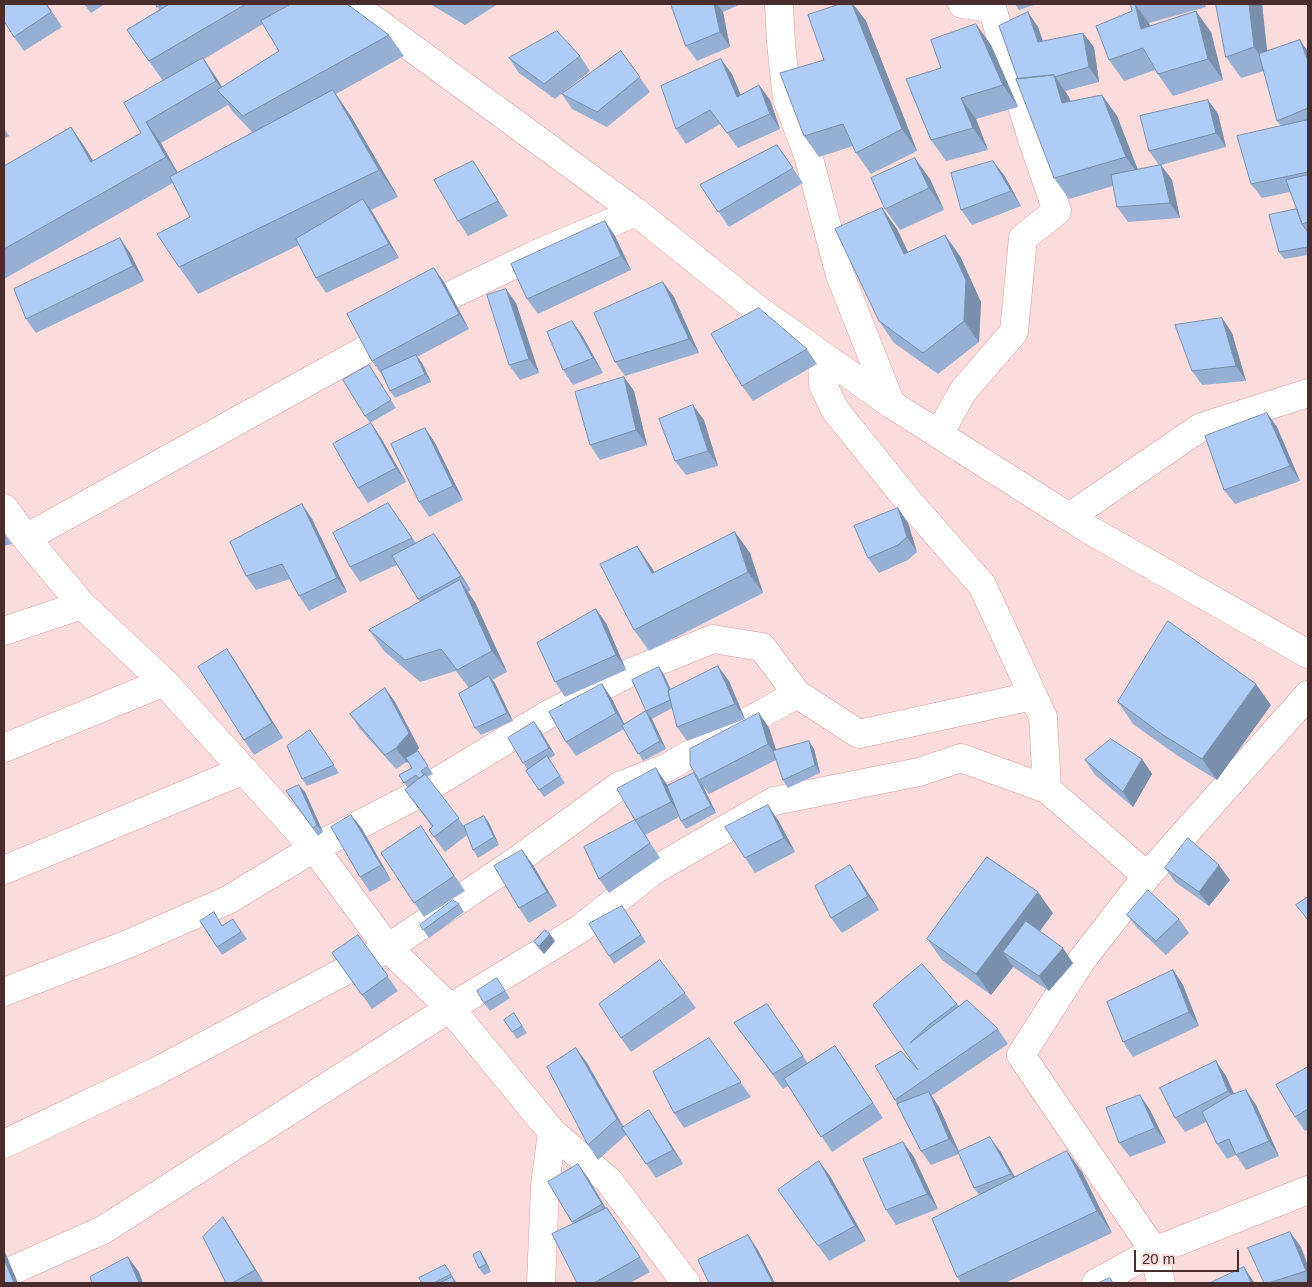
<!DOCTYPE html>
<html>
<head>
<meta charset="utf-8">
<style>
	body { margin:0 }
	#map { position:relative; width:1312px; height:1287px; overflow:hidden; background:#fadcdc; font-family:Arial,sans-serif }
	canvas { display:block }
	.frame { position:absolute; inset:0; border:5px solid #492d2e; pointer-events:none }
	.scale { position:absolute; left:1134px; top:1250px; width:105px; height:22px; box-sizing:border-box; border:2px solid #492d2e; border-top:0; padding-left:6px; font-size:15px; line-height:18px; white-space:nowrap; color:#492d2e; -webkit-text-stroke:4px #fadcdc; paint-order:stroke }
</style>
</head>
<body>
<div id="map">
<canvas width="1312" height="1287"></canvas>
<div class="frame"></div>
<div class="scale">20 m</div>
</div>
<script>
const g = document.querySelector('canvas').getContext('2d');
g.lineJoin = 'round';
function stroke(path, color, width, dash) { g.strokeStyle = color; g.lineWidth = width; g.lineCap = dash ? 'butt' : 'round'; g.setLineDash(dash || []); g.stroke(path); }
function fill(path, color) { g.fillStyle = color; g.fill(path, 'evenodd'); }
const minor = new Path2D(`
	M352,4L636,212L757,309L891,404L1088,529L1308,654
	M779,4L781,43L787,99L808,155L840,275L891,404
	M822,356L823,385L835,410L910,503L982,585L1043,717L1047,789L1147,876
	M939,434L963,391L1014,332L1023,238L1057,211L1032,139L992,8L962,4
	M4,508L26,538L82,605L164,682L314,848L388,948L450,1008L552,1132L609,1181L686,1283
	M1069,517L1201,427L1308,393
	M26,538L374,345L451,295L532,256L636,212
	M4,631L82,605
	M4,748L164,682
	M4,870L244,770
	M4,992L128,944L228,900L314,848L407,800L549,714L629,673L713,639L762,647L797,694
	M4,1144L157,1071L388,948L519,859L619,786L666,768L797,694L859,734L1032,696
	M4,1274L103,1230L450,1008L580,929L653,871L774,801L919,772L961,758L1047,789
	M541,1283L545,1186L552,1132
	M1096,1283L1154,1251L1308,1190
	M1161,1283L1154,1251L1021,1055L1081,961L1147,876L1308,695`);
const wall = new Path2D(`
	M47,4L62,27L24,51L14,37Z
	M84,4H105L91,13Z
	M156,4H288L289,5L389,35L404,56L336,94L352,118L398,197L371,210L399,258L326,293L316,278L299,245L198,294L179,267L190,217L173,183L4,279V166L71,127L86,149L93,161L141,133L163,81L127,30L159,10ZM263,24L279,51L222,87L204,59ZM228,105L232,111L253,133L178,173L161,143Z
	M430,4H498L465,25Z
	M671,4H741L723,12L730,47L697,61L686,46Z
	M840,4H853L866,21L917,151L871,174L856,153L853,146L819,157L804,136Z
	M1015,4H1037L1019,10Z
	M1130,4H1205L1206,7L1149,23L1150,26L1211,32L1223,80L1173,96L1155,70L1124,81L1109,60L1132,11Z
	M1262,4L1267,51L1300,40L1308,52V255L1284,259L1279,252L1297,209L1290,192L1262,198L1251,184L1281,126L1277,121L1264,71L1241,78L1226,57Z
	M1038,27L1043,41L1094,47L1099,82L1065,91L1069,97L1070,101L1102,95L1117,116L1138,170L1159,165L1149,151L1208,100L1218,114L1226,147L1161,165L1172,180L1180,218L1128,222L1117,207L1113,186L1069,199L1054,178Z
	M991,45L1018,107L976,119L988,150L946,161L931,140L941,68Z
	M621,51L650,92L607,127L572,109L562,94Z
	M580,56L590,71L555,99L519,73L509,58Z
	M732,74L741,95L759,85L770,100L780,129L738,148L720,124L686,144L676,129Z
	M4,128L9,136L4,139Z
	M777,145L803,183L729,227L700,185Z
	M473,161L483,176L508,216L468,236L458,221Z
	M993,161L1004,175L1021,206L972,225L961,210Z
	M930,179L944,210L900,230L885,209Z
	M882,208L897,229L908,252L945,235L960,256L981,302L979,342L938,374L894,343L879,321Z
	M605,221L615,236L631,270L538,314L527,299Z
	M130,253L144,281L36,333L26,319Z
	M444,282L469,329L417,357L422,363L431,382L395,398L390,391L382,375L372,361Z
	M674,297L699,353L625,376L615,362Z
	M516,303L539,373L520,380L509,365Z
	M1222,318L1232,333L1246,381L1202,385L1192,371Z
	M582,335L603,373L573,385L563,370Z
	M807,349L817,364L753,401L742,386Z
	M369,365L396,408L370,423L365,416Z
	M624,377L634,391L647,445L600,460L590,445Z
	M1267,413L1277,427L1300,481L1235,504L1224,490Z
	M704,420L718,466L686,475L675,461Z
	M371,423L381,438L406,482L368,503L358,488Z
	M425,428L435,443L463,500L429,517L419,502Z
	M388,503L416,543L444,548L471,590L468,592L475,602L507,672L492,680L513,721L481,735L475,728L469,688L456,671L420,682L384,651L369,630L420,602L397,565L360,582L350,567Z
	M302,504L312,519L347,592L309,611L299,596L290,579L256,590L246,576Z
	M898,508L908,523L917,552L908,560L879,573L868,558Z
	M735,532L750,553L763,593L649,651L634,630L637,546L654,572Z
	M4,533L12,544L4,546Z
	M606,623L626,670L565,697L555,682Z
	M227,649L237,664L283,738L254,755L244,740Z
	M659,667L664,675L671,690L729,681L745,719L687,741L677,727L672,708L652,719L666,749L643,761L624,729L576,756L566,742L602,684L612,699L625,725L646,711Z
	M385,688L395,702L419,748L415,753L423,758L433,774L427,777L464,826L484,816L489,823L499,845L478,858L473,850L467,835L445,852L439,844L429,830L432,827L405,790L408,788L399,775L412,768L408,761L396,769L360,729L350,714Z
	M1118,702L1271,705L1217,780L1178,756L1133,724Z
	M759,713L769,728L776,750L809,741L814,749L820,773L788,788L783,780L776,760L709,794L703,786L716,813L686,829L681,821L679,817L645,835L660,858L609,893L599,879L635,820L666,783L667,786L694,773Z
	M310,730L339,773L307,786L302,779Z
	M540,730L555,755L549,759L565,783L544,797L526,771L528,770L523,763Z
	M1142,759L1152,774L1133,807L1095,775L1085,760Z
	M286,791L305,792L323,832L318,836Z
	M351,815L362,829L391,880L370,892L360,877Z
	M778,820L795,852L755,873L745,858Z
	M421,826L465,891L424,917L381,853Z
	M533,865L557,906L529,923L519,908Z
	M1165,868L1230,880L1209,906L1175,882Z
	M860,880L879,910L842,933L831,918Z
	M459,904L464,912L429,938L420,925Z
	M622,906L646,942L614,964L609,956Z
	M1053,913L1040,931L1073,963L1049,991L1013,967L991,995L942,960L927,939Z
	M1127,915L1179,919L1189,933L1166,955L1138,929Z
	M233,919L247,939L222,955L200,921L223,925Z
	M358,935L398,991L372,1009L332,953Z
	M555,941L544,954L539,949L534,942Z
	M1173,970L1183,985L1199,1026L1133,1057L1123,1042Z
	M497,978L510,998L490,1011L484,1003Z
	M685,993L696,1008L631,1052L621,1038Z
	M767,1004L808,1063L845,1060L883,1118L832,1152L788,1086L783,1089L734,1023Z
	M957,1004L959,1006L998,1029L1008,1044L931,1096L939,1107L959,1152L1000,1151L1015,1177L1082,1172L1112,1233L1005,1283H961L957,1277L979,1195L974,1188L959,1154L931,1165L921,1151L895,1100L918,1070L873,1005Z
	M514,1013L527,1033L517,1039L504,1020Z
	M709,1038L751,1097L684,1128L674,1113Z
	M576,1048L587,1063L624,1127L659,1125L683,1164L656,1178L626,1135L598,1160L588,1145Z
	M1216,1061L1226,1076L1234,1094L1246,1090L1256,1105L1279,1156L1246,1170L1236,1155L1227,1159L1217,1144L1206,1122L1185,1132L1175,1118Z
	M1308,1067V1130L1305,1131L1295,1117Z
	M1140,1095L1150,1110L1166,1143L1130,1157L1119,1143Z
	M903,1142L914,1157L938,1209L896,1225L886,1210Z
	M578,1164L588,1178L606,1208H607L617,1223L650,1272L630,1283H577L573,1224L548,1182Z
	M830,1176L866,1241L829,1261L778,1190Z
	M223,1217L233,1232L264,1283H226Z
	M1290,1232L1301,1247L1308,1266V1283H1264Z
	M485,1259L491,1272L484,1275L479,1268Z
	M450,1272L457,1283H422Z`);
const shadedWall = new Path2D(`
	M46,4H47L62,27Z
	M714,4H717L723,12L730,47L720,32Z
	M852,4H853L866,21L917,151L902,129Z
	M1135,4L1149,23L1156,51L1141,29Z
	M1249,4H1262L1269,69L1254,47Z
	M1196,11L1211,32L1223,80L1208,59Z
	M1028,12L1038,27L1048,57L1038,42Z
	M976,24L991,45L1018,107L1003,85Z
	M1083,33L1094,47L1099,82L1089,67Z
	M1300,40L1308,52V61Z
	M203,58L218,80L231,103L216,81Z
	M721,59L732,74L747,111L737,97Z
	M1054,75L1069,97L1077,124L1062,103Z
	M759,85L770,100L780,129L770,114Z
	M333,90L352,118L398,197L379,170Z
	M1102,95L1117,116L1141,178L1126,157Z
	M961,98L976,119L988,150L973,128Z
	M1208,100L1218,114L1226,147L1216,133Z
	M146,122L161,143L181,179L166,157Z
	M71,127L86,149L106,183L91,162Z
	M915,158L930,179L944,210L929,188Z
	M473,161L483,176L508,216L498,201Z
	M993,161L1004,175L1021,206L1011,191Z
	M1161,165L1172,180L1180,218L1170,203Z
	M363,199L373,213L399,258L389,244Z
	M882,208L897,229L919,276L904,254Z
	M605,221L615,236L631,270L621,256Z
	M945,235L960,256L981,302L979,342L964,321Z
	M120,238L130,253L144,281L133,266Z
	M434,268L444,282L469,329L459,314Z
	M663,282L674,297L699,353L689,339Z
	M506,289L516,303L539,373L529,359Z
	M1222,318L1232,333L1246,381L1236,366Z
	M572,321L582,335L603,373L593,358Z
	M416,355L422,363L431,382L425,374Z
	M624,377L634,391L647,445L636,430Z
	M693,405L704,420L718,466L708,451Z
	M1267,413L1277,427L1300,481L1290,466Z
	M371,423L381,438L406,482L396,468Z
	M425,428L435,443L463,500L453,486Z
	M302,504L312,519L347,592L337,578Z
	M898,508L908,523L917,552L907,537Z
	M735,532L750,553L763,593L748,572Z
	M434,534L444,548L471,590L461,576Z
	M637,546L652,568L667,594L652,573Z
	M460,580L475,602L507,672L492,651Z
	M596,609L606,623L626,670L616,655Z
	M227,649L237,664L283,738L272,723Z
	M718,666L729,681L745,719L735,704Z
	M659,667L664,675L678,706L673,698Z
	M489,676L495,683L513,721L507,713Z
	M602,684L612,699L626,728L616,713Z
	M1256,684L1271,705L1217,780L1202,759Z
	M385,688L395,702L419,748L407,763L396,748Z
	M646,711L652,719L666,749L660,741Z
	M759,713L769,728L779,759L768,744Z
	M534,722L540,730L555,755L549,748Z
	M809,741L814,749L820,773L815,765Z
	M1142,759L1152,774L1133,807L1123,792Z
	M656,768L666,783L681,817L671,802Z
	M699,780L703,786L716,813L711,806Z
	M299,785L305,792L323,832L317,825Z
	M768,805L778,820L795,852L784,838Z
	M351,815L362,829L391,880L381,865Z
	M484,816L489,823L499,845L494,837Z
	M522,850L533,865L557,906L547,892Z
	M850,865L860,880L879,910L868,896Z
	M1219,865L1230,880L1209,906L1199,892Z
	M1038,892L1053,913L1017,962L1003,952L1013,967L991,995L976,974Z
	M550,934L555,941L544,954L539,946Z
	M1063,948L1073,963L1049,991L1039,976Z
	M1173,970L1183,985L1199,1026L1189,1012Z
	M835,1046L845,1060L883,1118Z
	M576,1048L587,1063L627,1134L617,1119Z
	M1216,1061L1226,1076L1239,1105L1228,1091Z
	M1246,1090L1256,1105L1279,1156L1269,1141Z
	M929,1092L939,1107L960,1154L949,1139Z
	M1140,1095L1150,1110L1166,1143L1155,1128Z
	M649,1110L659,1125L683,1164L673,1150Z
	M990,1137L1000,1151L1021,1188L1011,1174Z
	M903,1142L914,1157L938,1209L927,1194Z
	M1067,1151L1082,1172L1112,1233L1097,1211Z
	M819,1161L830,1176L866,1241L855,1226Z
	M578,1164L588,1178L612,1219L602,1204Z
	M223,1217L233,1232L264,1283L255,1270Z
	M1290,1232L1301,1247L1308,1266V1275L1306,1271Z
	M748,1235L758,1250L775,1283H773Z
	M4,1251L5,1252L18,1283H14L4,1259Z
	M480,1251L485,1259L491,1272L486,1264Z
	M128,1257L139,1272L143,1283H139Z
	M1244,1267L1254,1282L1255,1283H1251Z`);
const building = new Path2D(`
	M4,4H46L51,12L14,37L4,21Z
	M156,4H162L157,7Z
	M170,4H246L149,61L127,30Z
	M291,4H347L389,35L243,116L217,90L279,51L261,21Z
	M671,4H714L720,32L686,46Z
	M840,4H852L902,129L856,153L843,124L804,136L780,73L824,60L808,15Z
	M1130,4H1135L1141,29L1196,11L1208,59L1158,74L1143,48L1109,60L1096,26L1132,11Z
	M1216,4H1249L1254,47L1226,57Z
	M1028,12L1038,42L1083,33L1089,67L1054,77V75L1018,79L999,26Z
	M976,24L1003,85L961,98L973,128L931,140L906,79L941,68L931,40Z
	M557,31L580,56L544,84L509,58Z
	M1300,40L1308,61V108L1277,121L1259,54Z
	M621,51L640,77L597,112L562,94Z
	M203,58L216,81L146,122L166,157L4,249V166L71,127L91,162L141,133L124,103Z
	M721,59L737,97L759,85L770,114L727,133L710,110L676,129L661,86Z
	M1054,75L1062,103L1102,95L1126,157L1054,178L1016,79Z
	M333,90L379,170L179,267L157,234L190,217L170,177Z
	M1208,100L1216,133L1149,151L1140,116Z
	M1308,120V172L1251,184L1237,136Z
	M777,145L793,168L718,212L700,185Z
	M915,158L929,188L885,209L871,178Z
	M473,161L498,201L458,221L434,180Z
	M993,161L1011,191L961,210L951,173Z
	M1161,165L1170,203L1117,207L1111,175Z
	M1308,175V222L1302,224L1286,180Z
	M363,199L389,244L316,278L296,239Z
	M882,208L904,254L945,235L966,280L964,321L923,353L879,321L835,229Z
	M1297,209L1302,224L1307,231L1308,236V247L1279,252L1269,215Z
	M605,221L621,256L527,299L511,264Z
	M120,238L133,266L26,319L14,289Z
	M434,268L459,314L372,361L347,314Z
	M663,282L689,339L615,362L594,313Z
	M506,289L529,359L509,365L487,295Z
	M759,308L807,349L742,386L711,334Z
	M1222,318L1236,366L1192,371L1175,325Z
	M572,321L593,358L563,370L547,332Z
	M416,355L425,374L390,391L381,371Z
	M369,365L391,400L365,416L343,380Z
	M624,377L636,430L590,445L575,392Z
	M693,405L708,451L675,461L659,419Z
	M1267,413L1290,466L1224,490L1205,436Z
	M371,423L396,468L358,488L333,444Z
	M425,428L453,486L419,502L391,444Z
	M388,503L412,538L350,567L333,533Z
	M302,504L337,578L299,596L282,564L246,576L230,542Z
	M898,508L907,537L898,545L868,558L854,526Z
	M735,532L748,572L634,630L600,564L637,546L652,573Z
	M434,534L461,576L418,599L392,556Z
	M460,580L492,651L457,670L441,649L405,660L369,630Z
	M596,609L616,655L555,682L537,643Z
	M1168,621L1256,684L1202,759L1163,735L1118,702Z
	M227,649L272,723L244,740L198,667Z
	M718,666L735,704L677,727L668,691Z
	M659,667L669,690L668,691L670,700L646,711L632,680Z
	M489,676L507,713L475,728L459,694Z
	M602,684L616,713L566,742L549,712Z
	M385,688L409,733L396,748L385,755L350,714Z
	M646,711L660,741L638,754L622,726Z
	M759,713L768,744L699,780L690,765V749Z
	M534,722L549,748L523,763L508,738Z
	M310,730L334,765L302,779L287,746Z
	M1111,739L1142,759L1123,792L1085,760Z
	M809,741L815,765L783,780L773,751Z
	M418,751L428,766L421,771L424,775L419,779L416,775L404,783L399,775L412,768L406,758Z
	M547,756L560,776L539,790L526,771Z
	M656,768L671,802L635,820L617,789Z
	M694,773L711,806L681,821L667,786Z
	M425,774L459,818L434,837L429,830L433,826L405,790Z
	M299,785L317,825L313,828L286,791Z
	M768,805L784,838L745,858L725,827Z
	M351,815L381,865L360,877L331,827Z
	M484,816L494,837L473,850L464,826Z
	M635,820L650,843L599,879L584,847Z
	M421,826L454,876L414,903L381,853Z
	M1188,838L1219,865L1199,892L1165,868Z
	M522,850L547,892L519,908L494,866Z
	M987,857L1038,892L976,974L927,939Z
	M850,865L868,896L831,918L815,886Z
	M1148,890L1179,919L1156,941L1127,915Z
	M1308,897V920L1296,905Z
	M453,900L459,904L423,930L420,925Z
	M622,906L641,935L609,956L589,924Z
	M214,912L222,926L233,919L241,932L217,947L200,921Z
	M1026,921L1063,948L1039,976L1003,952Z
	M545,930L550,934L539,946L534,942Z
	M358,935L388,976L362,995L332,953Z
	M660,960L685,993L621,1038L599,1004Z
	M922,964L957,1004L930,1024L910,1043L967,1000L998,1029L895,1100L875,1066L901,1051L918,1070L873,1005Z
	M1173,970L1189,1012L1123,1042L1107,1002Z
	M497,978L505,991L484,1003L477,991Z
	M767,1004L803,1056L773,1074L734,1023Z
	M514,1013L522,1026L512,1032L504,1020Z
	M709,1038L741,1082L674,1113L653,1072Z
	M835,1046L873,1103L821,1137L784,1079Z
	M576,1048L617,1119L588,1145L547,1067Z
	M1216,1061L1228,1091L1175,1118L1160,1088Z
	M1308,1067V1109L1295,1117L1276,1085Z
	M1246,1090L1269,1141L1236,1155L1229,1139L1217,1144L1202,1112L1230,1095Z
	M929,1092L949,1139L921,1151L897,1104Z
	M1140,1095L1155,1128L1119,1143L1106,1108Z
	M649,1110L673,1150L646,1164L622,1128Z
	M990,1137L1011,1174L974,1188L958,1152Z
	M903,1142L927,1194L886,1210L863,1159Z
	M1067,1151L1097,1211L957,1277L932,1219Z
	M819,1161L855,1226L818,1246L778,1190Z
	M578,1164L602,1204L572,1222L548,1182Z
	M607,1208L640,1257L594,1283H577L552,1234Z
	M223,1217L255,1270L232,1283H226L203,1237Z
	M1290,1232L1306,1271L1268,1283H1264L1248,1248Z
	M748,1235L773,1283H709L698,1260Z
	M480,1251L486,1264L479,1268L473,1255Z
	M128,1257L139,1283H92L90,1277Z
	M4,1259L14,1283H4Z
	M445,1265L451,1274L434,1283H422L419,1278Z
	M1244,1267L1251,1283H1210Z
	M452,1277L455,1283H440Z
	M1110,1278L1113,1283H1098Z`);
stroke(minor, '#dd979a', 29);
stroke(minor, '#fff', 28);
fill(wall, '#96afd3');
fill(shadedWall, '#7a8fac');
fill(building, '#aeccf5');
stroke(building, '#7a8fac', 1);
</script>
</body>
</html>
